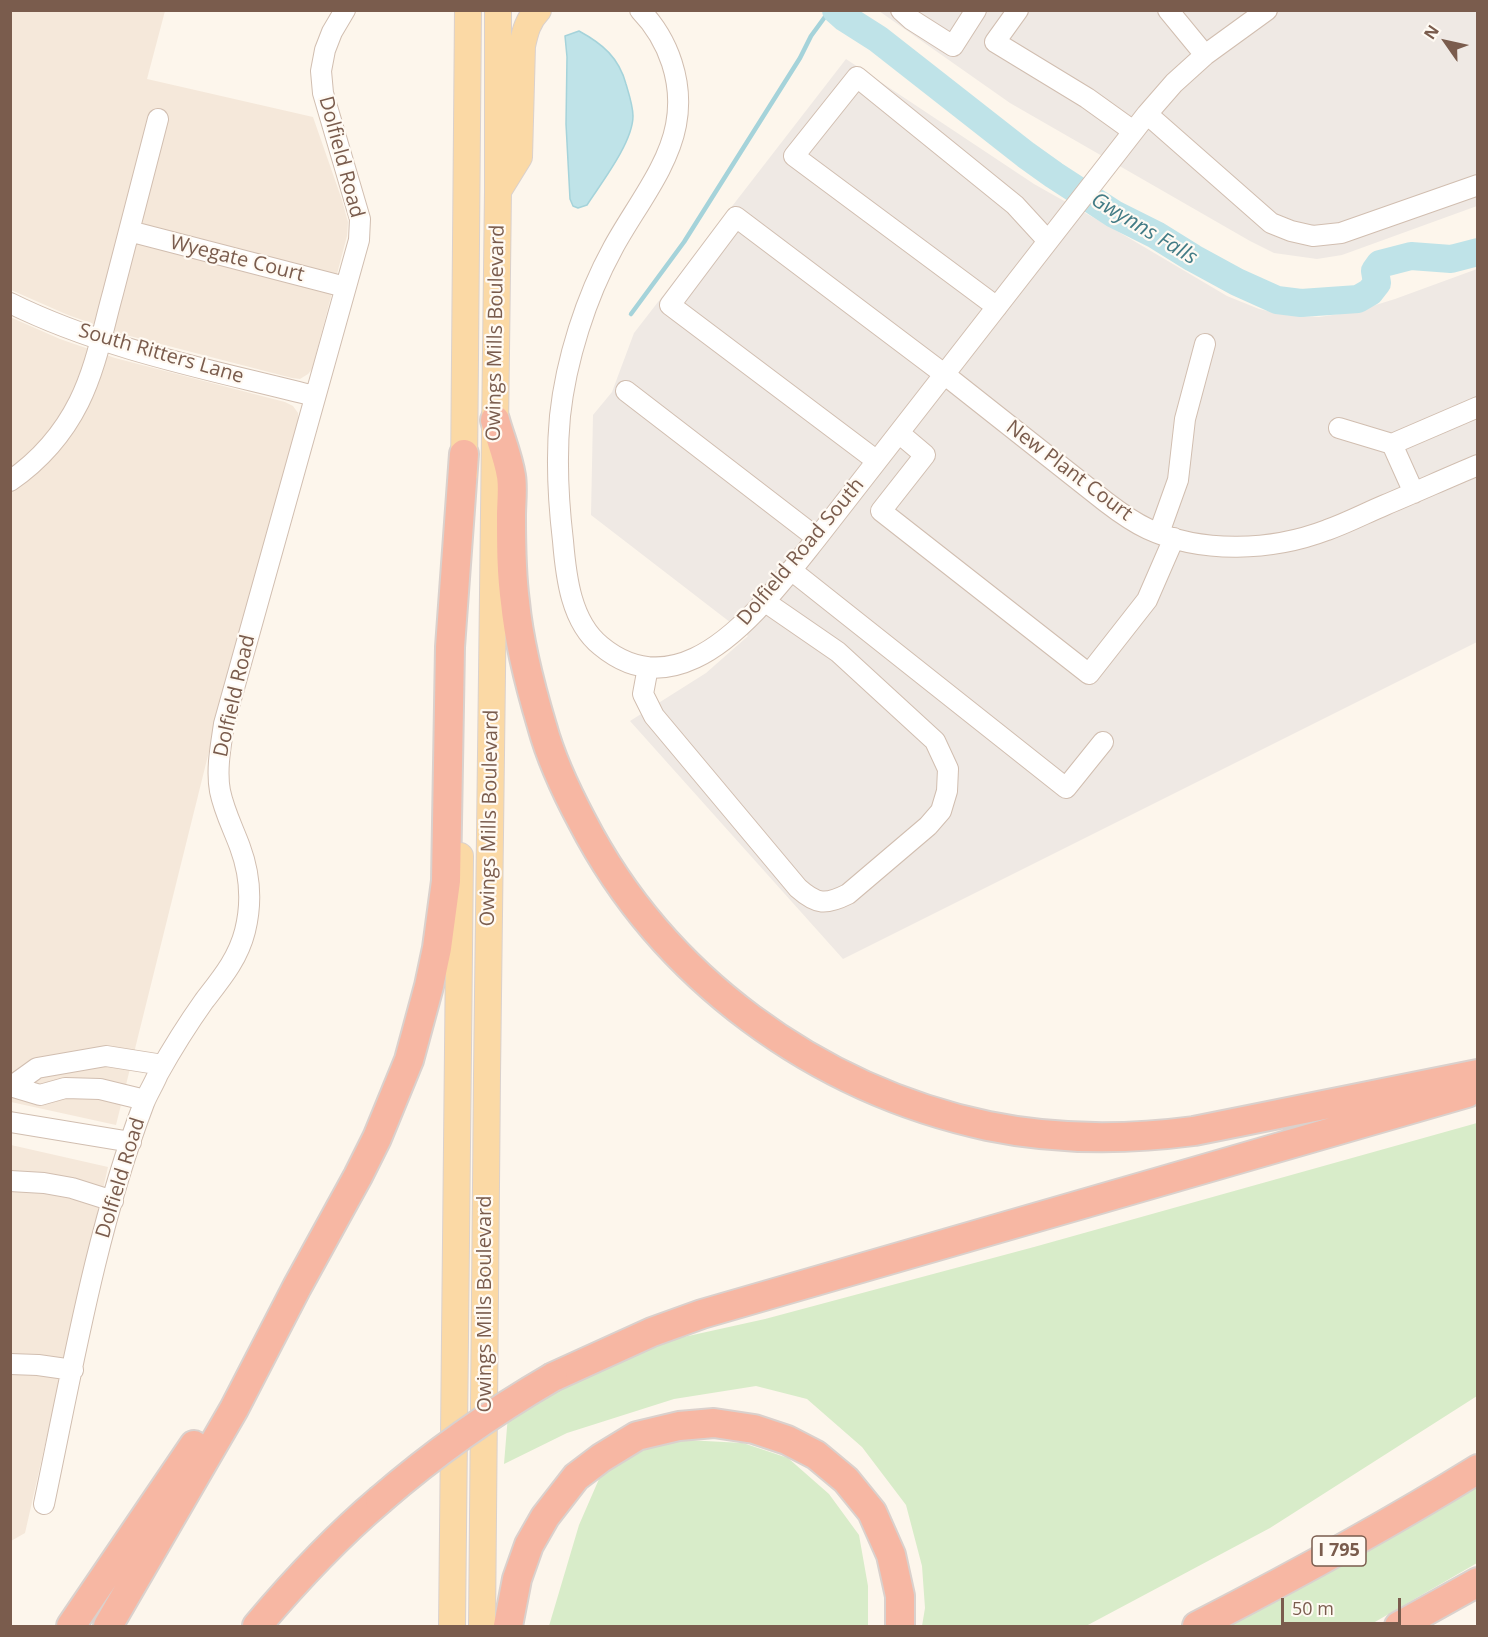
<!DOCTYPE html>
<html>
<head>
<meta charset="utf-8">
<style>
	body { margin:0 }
	#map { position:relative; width:1488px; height:1637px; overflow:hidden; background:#fdf6ec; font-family:"Open Sans",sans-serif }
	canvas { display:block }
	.frame { position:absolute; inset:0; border:12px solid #7a5c4d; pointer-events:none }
	.north { position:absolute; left:1416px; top:12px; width:60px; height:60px; -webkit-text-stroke:4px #fffaf3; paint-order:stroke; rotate:304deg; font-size:16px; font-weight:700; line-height:24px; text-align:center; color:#7a5c4d }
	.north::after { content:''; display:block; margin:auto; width:21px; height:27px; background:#7a5c4d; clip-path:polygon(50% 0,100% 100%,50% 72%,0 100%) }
	.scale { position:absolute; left:1281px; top:1598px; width:120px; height:27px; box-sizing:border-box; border:3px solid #7a5c4d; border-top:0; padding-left:8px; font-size:18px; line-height:21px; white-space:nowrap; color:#7a5c4d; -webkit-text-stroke:4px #fffaf3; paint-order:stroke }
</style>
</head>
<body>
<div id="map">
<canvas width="1488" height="1637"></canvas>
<div class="frame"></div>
<div class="north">N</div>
<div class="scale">50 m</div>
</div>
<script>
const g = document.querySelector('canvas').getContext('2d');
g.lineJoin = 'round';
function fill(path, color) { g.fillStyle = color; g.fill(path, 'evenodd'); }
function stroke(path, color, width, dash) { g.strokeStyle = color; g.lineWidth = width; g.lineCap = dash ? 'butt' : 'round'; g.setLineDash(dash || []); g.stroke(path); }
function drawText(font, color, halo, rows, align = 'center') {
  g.font = font + ' "Open Sans",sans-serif'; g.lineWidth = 4.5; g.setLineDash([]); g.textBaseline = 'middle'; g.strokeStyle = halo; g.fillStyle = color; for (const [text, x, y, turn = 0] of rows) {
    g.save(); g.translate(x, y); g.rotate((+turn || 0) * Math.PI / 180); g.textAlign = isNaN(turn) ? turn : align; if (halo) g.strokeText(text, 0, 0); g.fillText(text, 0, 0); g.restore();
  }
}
const residential = new Path2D(`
	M10,11H165L147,79L313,117L342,200L348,222L347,236L312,369L308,374L300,379L292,378L122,334L68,315L11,290Z
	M10,317L60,339L115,358L285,402L293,406L298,413V422L238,635L116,1125L11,1102Z
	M11,1145L108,1167L25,1533L11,1541Z`);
const industrial = new Path2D(`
	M879,11H1477V206L1342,255L1317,259L1274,253L1250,241L1010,103Z
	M846,59L1034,184L1112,228L1227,296L1259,309L1286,315L1319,317L1353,312L1395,299L1477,269V642L843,959L630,721L706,673L748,636L591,515L593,415L612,392L634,333Z`);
const green = new Path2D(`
	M1477,1123V1396L1270,1528L1086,1626H922L925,1608L922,1566L906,1505L862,1447L807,1399L756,1386L674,1399L567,1433L504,1464L508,1415L652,1344L765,1319L1034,1247Z
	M686,1440L743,1443L788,1458L829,1494L859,1535L868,1586V1626H549L579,1525L599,1479L639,1446Z
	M1477,1480V1563L1368,1626H1218Z`);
const water = new Path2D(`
	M579,31C603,44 619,58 626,84C629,94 633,106 633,116C633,142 602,182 587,205L578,208L573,206L570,199L566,124L567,57L565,36Z`);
const stream = new Path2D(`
	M631,314L684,242L800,58L811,36L830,10`);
const river = new Path2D(`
	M836,10L845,18L878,39L1026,155L1054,175L1114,214L1156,235L1193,258L1237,282L1277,300L1301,303L1358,299L1370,292L1377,283L1375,271L1380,264L1411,256L1451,259L1478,252`);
const minor = new Path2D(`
	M640,10C669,40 684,83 676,125C668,168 634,209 613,248C586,297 566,360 560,416C556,458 558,499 563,541C566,577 571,622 601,646C630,670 661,674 695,658C742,636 785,578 817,538L1147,114L1174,83L1205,55L1267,10
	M901,10L912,20L953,46L976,10
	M1018,10L995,42L1087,98L1133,131
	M1168,10L1205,55
	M1147,114L1271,223L1291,231L1313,236L1341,233L1478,185
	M129,231L345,287
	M10,303C105,350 212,370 314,396
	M997,307L794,156L857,77L1015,205L1048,241
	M626,391L817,538
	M1339,428L1392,444L1414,493
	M899,433L925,455L881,511L1089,674L1147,600L1174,538
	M1392,444L1478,407
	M877,461L670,305L736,217L944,374L1106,502C1119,512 1133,522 1148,529C1202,554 1272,551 1327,530C1347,523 1366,513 1385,505C1416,492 1447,478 1478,465
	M10,481C39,461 63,434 79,402C96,368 103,329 113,293C128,235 143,177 158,119
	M1159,533L1178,480L1185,419L1205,344
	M791,570L1066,788L1103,742
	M648,667L643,694L654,716L798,888C817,905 826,905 848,894L928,826L941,811L947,791L948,769L935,741L838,652L764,601
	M10,1086L40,1095L65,1088L100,1089L145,1100
	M12,1086L37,1068L106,1056L163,1065
	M10,1122L131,1142
	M10,1181L44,1183L72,1188L113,1201
	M10,1364L38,1365L73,1370
	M44,1504C72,1371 96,1229 144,1103C148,1093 154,1084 158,1074C172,1049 187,1025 204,1001C221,979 238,959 245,931C252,903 250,874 240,847C233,828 224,811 220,791C216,769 221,745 224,724L359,240L360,219L323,93L321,71L325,50L332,32L345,10`);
const major = new Path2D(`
	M498,191L519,157L522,46C525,32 528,20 538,10
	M464,474L468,10
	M452,1626L460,856
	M482,1626L487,1075L498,191V10`);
const highway = new Path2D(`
	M495,420C500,438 508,457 511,476C513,488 511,503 511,516C511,545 511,573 515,602C519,644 530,686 542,726C551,759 566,791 582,821C663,978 816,1089 988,1126C1056,1140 1125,1140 1194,1131L1478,1074
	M553,1377L652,1332L702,1314L1467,1093
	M71,1626L194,1445
	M108,1626L234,1409L297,1287L358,1176L377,1138L409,1060L429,986L437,948L446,881L450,647L464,454
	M257,1626C295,1581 335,1538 380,1500
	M508,1626L517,1579L529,1545L545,1517L576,1477L601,1458L637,1436L679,1426L714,1423L754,1429L787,1440L816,1455L846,1480L872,1512L891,1555L900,1596V1626
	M1197,1626C1292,1577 1386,1526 1478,1469
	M1399,1626L1478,1582`);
const highwayBridge = new Path2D(`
	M380,1500C434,1453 491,1413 553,1377`);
const shields = [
	[1339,1551,54]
];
const shieldNames = [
	["I 795",1339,1551]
];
const streetNames = [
	["Dolfield Road",341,157,75],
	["Wyegate Court",237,259,14],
	["Owings Mills Boulevard",496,333,-89],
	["South Ritters Lane",161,354,16],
	["New Plant Court",1069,471,37],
	["Dolfield Road South",801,552,-50],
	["Dolfield Road",235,696,-77],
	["Owings Mills Boulevard",490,818,-89],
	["Dolfield Road",121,1178,-73],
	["Owings Mills Boulevard",485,1304,-90]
];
const waterNames = [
	["Gwynns Falls",1144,229,31]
];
fill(residential, '#f5e8da');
fill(industrial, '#efe9e4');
fill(green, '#d8ecc9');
fill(water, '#bfe3e8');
stroke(water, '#a5d3da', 1.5);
stroke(stream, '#a5d3da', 4.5);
stroke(river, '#bfe3e8', 28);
stroke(minor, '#d1beb0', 22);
stroke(major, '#dad1cd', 28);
stroke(highway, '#dad1cd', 32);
stroke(minor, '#fff', 20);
stroke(major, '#fbd9a5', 26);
stroke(highway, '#f7b7a3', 28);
stroke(highwayBridge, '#dad1cd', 32, []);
stroke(highwayBridge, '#f7b7a3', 28);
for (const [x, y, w] of shields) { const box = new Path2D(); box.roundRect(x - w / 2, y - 15, w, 30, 4.5); g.fillStyle = '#fffaf3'; g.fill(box); stroke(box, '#7a5c4d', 1.5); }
drawText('bold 18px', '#7a5c4d', null, shieldNames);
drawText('20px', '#7a5c4d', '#fffaf3', streetNames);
drawText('italic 21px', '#437c86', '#fffaf3', waterNames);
</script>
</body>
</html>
